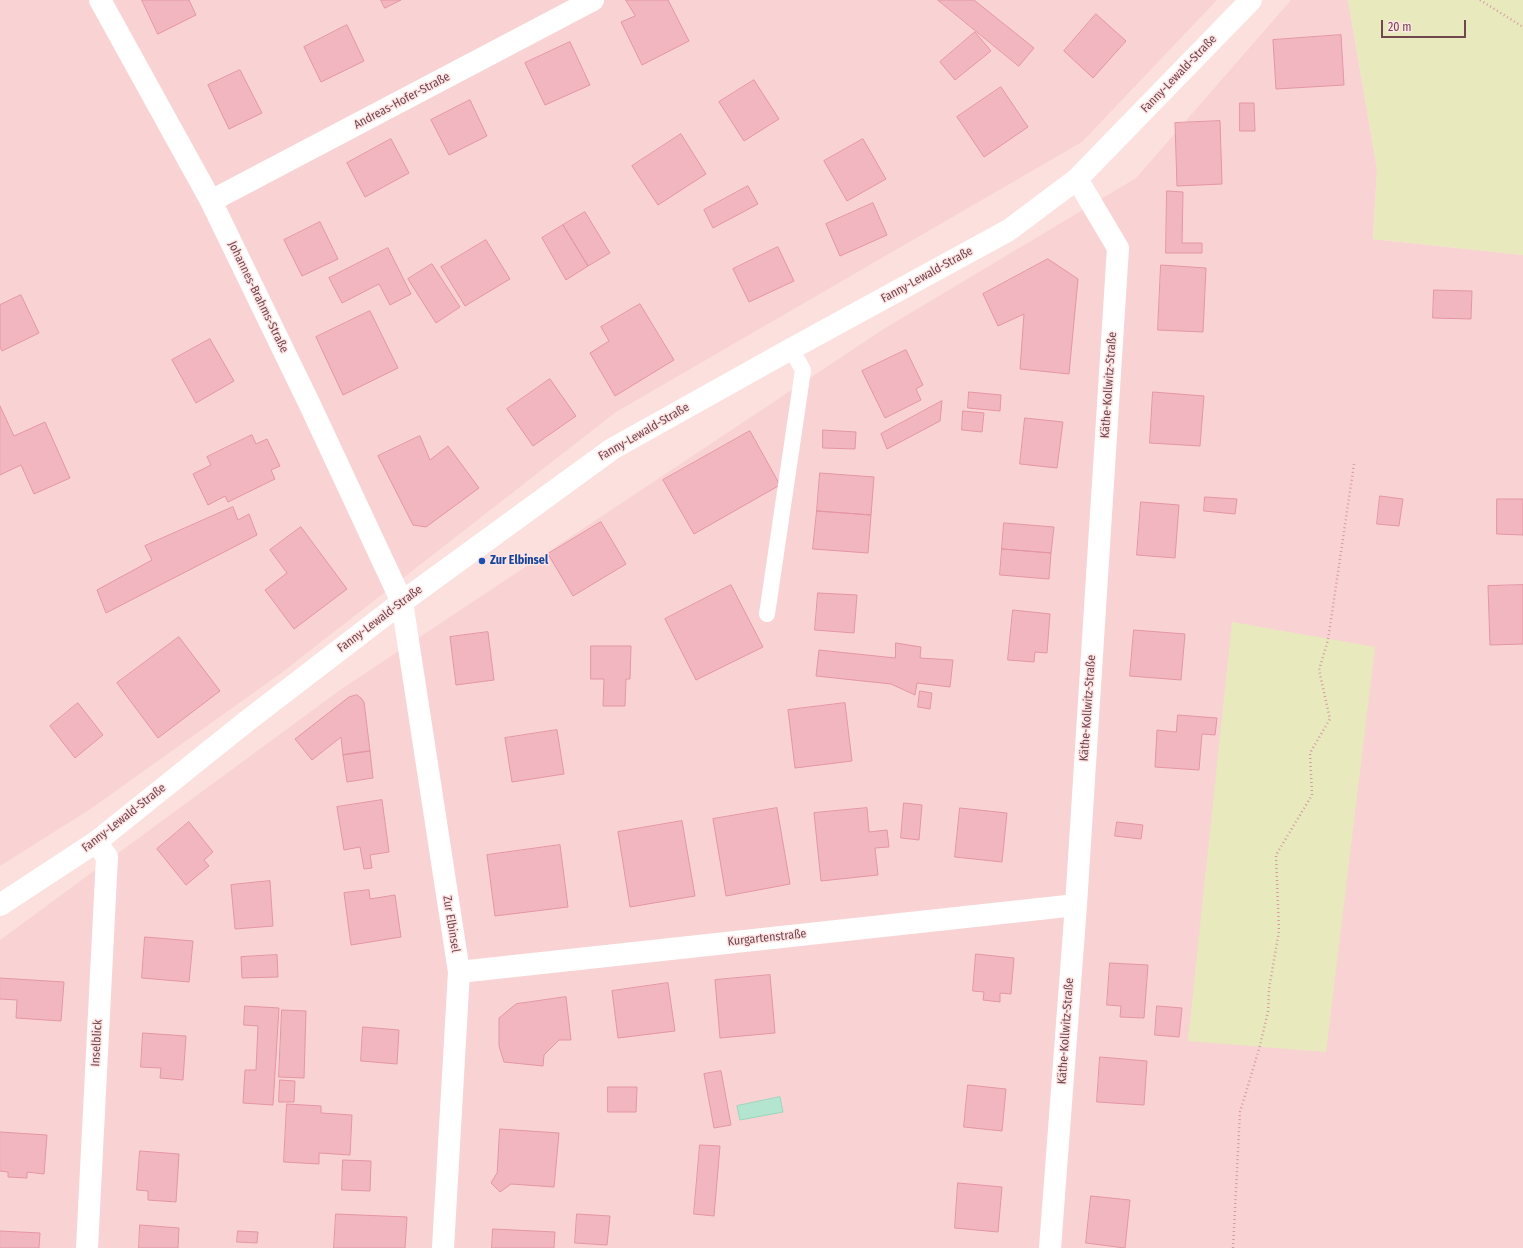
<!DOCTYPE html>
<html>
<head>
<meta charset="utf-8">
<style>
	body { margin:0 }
	#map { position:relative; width:1523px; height:1248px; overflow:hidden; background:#fce0de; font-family:"Fira Sans Condensed",sans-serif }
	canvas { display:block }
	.scale { position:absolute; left:1381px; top:20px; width:85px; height:18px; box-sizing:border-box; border:2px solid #72464f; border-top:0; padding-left:5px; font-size:12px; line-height:14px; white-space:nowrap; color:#72464f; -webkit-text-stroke:3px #ffe6e5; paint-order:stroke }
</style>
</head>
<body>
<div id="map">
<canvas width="1523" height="1248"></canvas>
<div class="scale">20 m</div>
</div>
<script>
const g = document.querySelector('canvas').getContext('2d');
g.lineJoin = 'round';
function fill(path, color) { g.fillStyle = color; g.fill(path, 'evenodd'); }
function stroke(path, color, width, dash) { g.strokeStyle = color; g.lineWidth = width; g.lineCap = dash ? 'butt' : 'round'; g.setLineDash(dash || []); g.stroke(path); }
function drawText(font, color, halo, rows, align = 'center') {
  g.font = font + ' "Fira Sans Condensed",sans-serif'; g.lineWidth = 3; g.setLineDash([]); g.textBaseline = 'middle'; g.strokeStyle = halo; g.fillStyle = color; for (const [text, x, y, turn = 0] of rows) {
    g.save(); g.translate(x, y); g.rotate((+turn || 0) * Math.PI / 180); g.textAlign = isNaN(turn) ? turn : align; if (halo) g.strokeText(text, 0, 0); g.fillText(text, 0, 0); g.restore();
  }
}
const residential = new Path2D(`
	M0,0H1217L1082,142L616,412L280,674L89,810L0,866Z
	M1291,0H1348L1377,169L1373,239L1523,255V1248H0V940L340,690L882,330L1136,178Z`);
const green = new Path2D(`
	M1348,0H1523V255L1373,239L1377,169Z
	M1232,622L1375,647L1326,1052L1188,1041Z`);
const water = new Path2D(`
	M780,1097L783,1112L740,1120L737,1106Z`);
const building = new Path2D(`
	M142,0H189L196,15L158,34Z
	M381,0H401L385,8Z
	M626,0H668L689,41L642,65L621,22L635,16Z
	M938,0H974L1034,48L1019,66Z
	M1096,14L1126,41L1093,78L1064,51Z
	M347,25L364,61L321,82L304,47Z
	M975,32L991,51L955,80L940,62Z
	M1341,35L1344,85L1276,89L1273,40Z
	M570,42L590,85L545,105L525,63Z
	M240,70L262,113L229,129L208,85Z
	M754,80L779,119L744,141L719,102Z
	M1001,87L1028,127L984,157L957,117Z
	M470,100L487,136L449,155L431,120Z
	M1240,103H1254L1255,131H1240Z
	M1220,121L1222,184L1177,186L1175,123Z
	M681,134L706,174L658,205L632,166Z
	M391,139L409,173L365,197L347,163Z
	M863,139L886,179L847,201L824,161Z
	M748,186L758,204L713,228L704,210Z
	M1167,191L1183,192L1182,243H1202V253H1166Z
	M873,203L887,235L840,256L826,224Z
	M585,212L610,253L588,266L563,225Z
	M320,222L338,259L302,276L284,240Z
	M563,225L588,266L566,280L542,238Z
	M486,240L510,279L465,306L441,267Z
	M778,247L794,281L749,302L733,269Z
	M388,248L411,294L390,305L379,284L342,303L329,278Z
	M1048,259L1078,279L1069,374L1020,369L1024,314L998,326L983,294Z
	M432,264L460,307L436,323L408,279Z
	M1161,265L1206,268L1203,332L1158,330Z
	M1434,290L1472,291L1471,319L1433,318Z
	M21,295L39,333L2,351L0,347V305Z
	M640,304L674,360L615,396L590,353L609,341L601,327Z
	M370,311L398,368L343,395L316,337Z
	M210,339L234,381L196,403L172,360Z
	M906,350L923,385L916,389L921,400L885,418L862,371Z
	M550,379L576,416L533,446L507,409Z
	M969,392L1001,395L1000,411L968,408Z
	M1153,392L1204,396L1200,446L1150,443Z
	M942,401L940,421L887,449L881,434Z
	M0,406L14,436L45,422L70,478L34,494L21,465L0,475Z
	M963,411L984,413L982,432L962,430Z
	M1025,418L1063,422L1057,468L1020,464Z
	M823,430L856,432L855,449L823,448Z
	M750,431L780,485L694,534L663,480Z
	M252,435L256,444L267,439L280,466L271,470L275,479L228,502L225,496L208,505L193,474L211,465L207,457Z
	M420,436L430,460L448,446L479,488L426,527L413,525L378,456Z
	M820,473L874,477L871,515L817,511Z
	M1380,496L1403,499L1399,526L1377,524Z
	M1205,497L1237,499L1235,514L1204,511Z
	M1497,499H1523V535L1497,534Z
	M1141,502L1179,505L1175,558L1137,555Z
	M233,507L238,520L249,514L257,535L106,613L97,590L152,560L145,546Z
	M817,511L871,515L868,553L813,549Z
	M601,522L626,564L573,596L548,554Z
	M1004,523L1054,527L1051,553L1002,549Z
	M301,527L347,589L294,629L265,590L287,573L270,550Z
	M1002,549L1051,553L1049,579L1000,575Z
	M731,585L763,647L696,680L665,619Z
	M1523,585V644L1490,645L1488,586Z
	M818,593L857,595L854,633L815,630Z
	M1013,610L1050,614L1047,653L1035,652L1034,662L1008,660Z
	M1134,630L1185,634L1181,680L1130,676Z
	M488,632L494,680L456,685L450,637Z
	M179,637L220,691L158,738L117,683Z
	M896,643L921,647L920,658L953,660L950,687L917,683L915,695L891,684L816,676L819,650L895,658Z
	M591,646H631L630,679H626L625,706H603L604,679H591Z
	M920,691L932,693L930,709L918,707Z
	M357,695L361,698L364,702L370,751L343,755L341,737L312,760L295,739L349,697Z
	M78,703L103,735L75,758L50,726Z
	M845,703L852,761L795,768L788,710Z
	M1178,715L1217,718L1215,735L1202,734L1199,770L1155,767L1157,730L1176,732Z
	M557,730L564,774L512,782L505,738Z
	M370,751L373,778L347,782L343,755Z
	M382,800L389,852L370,855L372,868L364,869L360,847L344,850L337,807Z
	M904,803L922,805L919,840L901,838Z
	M777,808L790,884L726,896L713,819Z
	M867,808L869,832L887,830L889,847L875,848L878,875L821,881L814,813Z
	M960,808L1007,813L1002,862L955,857Z
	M682,821L695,896L630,907L618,832Z
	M189,822L213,852L204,860L209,866L186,885L157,849Z
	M1117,822L1143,825L1141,839L1115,836Z
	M560,845L568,907L495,916L487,855Z
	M270,881L273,926L235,929L231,885Z
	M369,890L370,899L395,895L401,937L351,945L344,893Z
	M145,937L193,941L189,982L142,978Z
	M976,954L1014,958L1011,994L1000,993V1002L983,1000L984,992L973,991Z
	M277,955L278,977L242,978L241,957Z
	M1110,963L1148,965L1144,1018L1120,1017L1121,1006L1107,1005Z
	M770,975L775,1033L720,1038L715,980Z
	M0,978L64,982L61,1021L16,1018L17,1000L0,999Z
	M668,983L675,1031L618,1038L612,991Z
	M566,997L571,1040H559L544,1055L543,1066L504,1062L499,1046V1018L516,1004Z
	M245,1006L279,1008L273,1105L243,1103L245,1070H256L258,1026L244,1025Z
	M1157,1006L1182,1008L1179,1037L1155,1035Z
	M282,1010L306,1011L304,1078L279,1077Z
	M363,1027L399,1030L397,1064L361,1061Z
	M143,1033L186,1036L183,1080L160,1078L161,1068L141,1067Z
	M1100,1057L1147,1061L1144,1105L1097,1102Z
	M721,1071L731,1125L714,1128L704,1074Z
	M280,1080L295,1081L294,1102H279Z
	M968,1085L1006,1089L1002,1131L964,1127Z
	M608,1087H637L636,1112H608Z
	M287,1104L321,1106V1113L352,1115L350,1155L319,1153V1164L284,1162Z
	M500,1129L559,1133L554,1187L511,1184L500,1192L491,1183L497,1173Z
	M0,1132L47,1135L44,1174L27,1172V1178L8,1177V1172L0,1171Z
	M700,1145L720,1146L714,1216L694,1214Z
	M140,1151L179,1154L176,1202L148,1200V1191L137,1190Z
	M343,1160L371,1161L370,1191L342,1190Z
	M958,1183L1002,1187L998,1232L955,1228Z
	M1091,1196L1130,1200L1125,1248L1086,1243Z
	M336,1214L407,1217L405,1248H334Z
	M577,1214L610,1216L607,1245L575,1243Z
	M140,1225L179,1228L178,1248H139Z
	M493,1229L555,1232L554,1248H492Z
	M0,1231L40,1233L39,1248H0Z
	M238,1231L258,1232L257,1243L237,1242Z`);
const path = new Path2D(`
	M1480,0L1523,27
	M1233,1248L1240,1112L1259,1049L1268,1012L1269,989L1279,931L1276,855L1312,795L1310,753L1330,719L1319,670L1328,640L1354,464`);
const service = new Path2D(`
	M767,614L803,370L791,349`);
const minor = new Path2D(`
	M100,0L211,201L310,405L402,602L459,972L443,1248
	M211,201L593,0
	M459,972L1076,905
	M87,1248L107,857L96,842
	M1050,1248L1076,905L1118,248L1077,179`);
const tertiary = new Path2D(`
	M0,905L96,842L247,721L402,602L612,449L791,349L1009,230L1077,179L1251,0`);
const markers = [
	[482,561,4,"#1a4fb4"]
];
const streetNames = [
	["Fanny-Lewald-Straße",1179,74,-46],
	["Andreas-Hofer-Straße",402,101,-28],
	["Fanny-Lewald-Straße",927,275,-29],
	["Johannes-Brahms-Straße",258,297,64],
	["Käthe-Kollwitz-Straße",1109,385,-86],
	["Fanny-Lewald-Straße",644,432,-30],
	["Fanny-Lewald-Straße",380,619,-37],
	["Käthe-Kollwitz-Straße",1088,708,-86],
	["Fanny-Lewald-Straße",124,818,-38],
	["Zur Elbinsel",451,924,81],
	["Kurgartenstraße",767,938,-6],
	["Käthe-Kollwitz-Straße",1066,1031,-86],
	["Inselblick",97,1043,-87]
];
const transitNames = [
	["Zur Elbinsel",490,561]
];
fill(residential, '#f9d3d3');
fill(green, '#e8e9bd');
fill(water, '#b3e5d1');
stroke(water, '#99d7be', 1);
fill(building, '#f2b6c0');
stroke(building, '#e596a4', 1);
stroke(path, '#d69aa4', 2.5, [1, 3]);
stroke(service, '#fff', 16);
stroke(minor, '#fff', 22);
stroke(tertiary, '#fff', 22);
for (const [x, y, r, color] of markers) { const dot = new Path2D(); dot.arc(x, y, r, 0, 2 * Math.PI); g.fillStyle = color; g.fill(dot); stroke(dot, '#ffe6e5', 1.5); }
drawText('12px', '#72464f', '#ffe6e5', streetNames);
drawText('bold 12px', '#164399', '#ffe6e5', transitNames, 'left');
</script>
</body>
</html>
